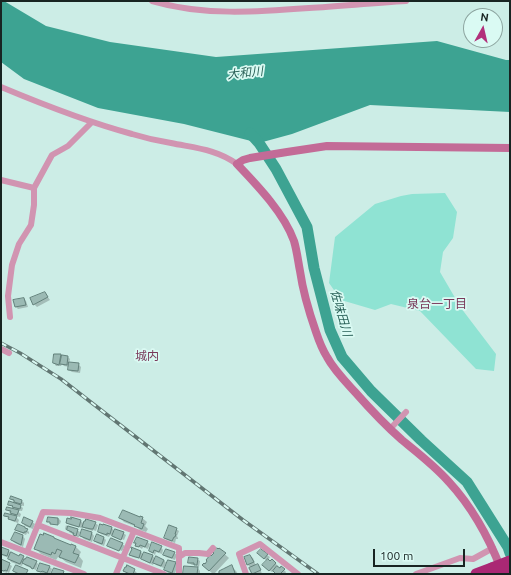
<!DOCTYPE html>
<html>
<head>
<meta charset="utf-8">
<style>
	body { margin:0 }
	#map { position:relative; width:511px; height:575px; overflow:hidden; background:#ccede6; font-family:Ubuntu,sans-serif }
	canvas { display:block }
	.frame { position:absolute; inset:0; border:2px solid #182422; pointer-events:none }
	.north { position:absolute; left:463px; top:8px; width:40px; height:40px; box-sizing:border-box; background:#dafaf3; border:1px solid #8ca49f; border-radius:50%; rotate:8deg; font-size:11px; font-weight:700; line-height:16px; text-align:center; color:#182422 }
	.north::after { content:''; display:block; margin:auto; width:14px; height:18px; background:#b2307b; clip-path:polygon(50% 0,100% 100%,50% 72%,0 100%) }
	.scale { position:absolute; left:373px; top:549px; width:92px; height:18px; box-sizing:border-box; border:2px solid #182422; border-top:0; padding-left:5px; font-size:12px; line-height:14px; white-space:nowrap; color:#182422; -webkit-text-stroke:3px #dafaf3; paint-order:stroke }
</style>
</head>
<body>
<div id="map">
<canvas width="511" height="575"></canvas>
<div class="frame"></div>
<div class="north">N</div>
<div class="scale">100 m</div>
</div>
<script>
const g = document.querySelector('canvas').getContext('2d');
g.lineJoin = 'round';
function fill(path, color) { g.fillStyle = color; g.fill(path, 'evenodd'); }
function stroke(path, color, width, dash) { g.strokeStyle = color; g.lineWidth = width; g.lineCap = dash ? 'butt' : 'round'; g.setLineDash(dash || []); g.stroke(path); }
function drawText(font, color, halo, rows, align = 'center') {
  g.font = font + ' Ubuntu,"Noto Sans JP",sans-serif'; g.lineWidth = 3.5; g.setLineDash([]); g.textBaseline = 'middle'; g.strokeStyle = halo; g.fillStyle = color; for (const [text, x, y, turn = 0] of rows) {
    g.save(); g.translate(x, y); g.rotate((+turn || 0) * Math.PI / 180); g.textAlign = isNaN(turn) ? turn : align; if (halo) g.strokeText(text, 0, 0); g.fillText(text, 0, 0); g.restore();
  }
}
const green = new Path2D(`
	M445,193L457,212L453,238L443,252L440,272L461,308L496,354L494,371L476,369L420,311L391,304L375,310L341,300L329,283L335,237L375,204L401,196L412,194Z`);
const water = new Path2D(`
	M1,1H4L46,26L110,42L216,57L437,41L506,60H510V112L370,105L292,134L259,143L184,124L98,108L24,79L1,62Z`);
const shadow = new Path2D(`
	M45,293L50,300L37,307L34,304L32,298Z
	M24,299L26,301L28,307L18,309L16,307L15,301Z
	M60,355L62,357L67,356L70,359L69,363L78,364L81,367L80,373L72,372L69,370L70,367L64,366L62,364L61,366H56L54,363Z
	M11,497L22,501L24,503V506L19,505L23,508L22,511L16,510L21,514L20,517L14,515L19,520L18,523L12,521L5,515L16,517L7,510L18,511L9,504L18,505L11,499Z
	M141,517L147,522L145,526L148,529L146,532L140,530L137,527L124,522L120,518Z
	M48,518H58L61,521L60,524L51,523L48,521Z
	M81,521L84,524L95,523L98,525L96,531L93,530V531L86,529L82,526V528L70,525L67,523Z
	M32,522L35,524L33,529L25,526L23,523Z
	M66,525L68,527L77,530L80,532L79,537H77L74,534L70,533L67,529V530H66L65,529Z
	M25,528L29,532V534L27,533L26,535L19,532L16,530Z
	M112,528L115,532L123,533L126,535L124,540L115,536V538L113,536L110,535L109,537L101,534L99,532Z
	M176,529L179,531L177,536L178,538V539H176L175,543L167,540L165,538Z
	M15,533L23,536L25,539L23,547L15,543L12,540Z
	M92,533L94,536L92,542L84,539L81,536Z
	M97,535L104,538L106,540L104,546L97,543L95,541Z
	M147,542L150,544L148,549L143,547L142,549L136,545Z
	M122,544L125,546L122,551L110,546V548L109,546Z
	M71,546H75L81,552L79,556L83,561L81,568L66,562L61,558V559L58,557L56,560L41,554L35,548Z
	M161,547L163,550L162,554L156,552L155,555L150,551Z
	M1,548L9,551L12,554L20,557H23L26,560L36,562L38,564L36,570L26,566L23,563L22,566L11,562L9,559V558L1,555Z
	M133,549L141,552L144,555L145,553L153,556L155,559L164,560L167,564L166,563L164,568L156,565L154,562L153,565L145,561L142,558L141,559L133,557L130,555Z
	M219,549L229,558L214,574H213L203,565H205Z
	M261,551L270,557L268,560L271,562L272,560L278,566L277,567L280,570L281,567L286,572L285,574H277L274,571L272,572L266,568L267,561L260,555Z
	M174,553L177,555L175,560L166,557L164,555Z
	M250,556L253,558L256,566L258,565L260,568L262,574L252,573L251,568L248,565Z
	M197,559L200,561L199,567H197L196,565H192L189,563Z
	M1,560L9,564L12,566L9,573L7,572V573L1,571Z
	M175,563L177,566L175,574L168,573L165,570Z
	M41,564L50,567L52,569L50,574L44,573V574L38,571Z
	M232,567L236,571L238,574H220Z
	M198,568L200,571V574H185Z
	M134,570L137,573L136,574H128L124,571Z`);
const river = new Path2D(`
	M250,133L259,143L276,169L307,227L314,268L330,330L342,357L371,391L421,440L467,482L508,547L510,553`);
const building = new Path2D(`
	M45,292L48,297L33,305L30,298Z
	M24,298L26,305L15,307L13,300Z
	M54,354H61L59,365L53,363Z
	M62,355L68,356L67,365L60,364Z
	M69,362L79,363L78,371L68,370Z
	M11,496L22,500L21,504L14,502V500L10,499Z
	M9,501L21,505L20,509L12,507L13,506L8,505Z
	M7,507L19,510L17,515L10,513L11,511L6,510Z
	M123,510L140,517V516L143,517L141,523L144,524L142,529L134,526L135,525L119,518Z
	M5,513L17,516L15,521L8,519L9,517L4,516Z
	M24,517L33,521L30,527L22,523Z
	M48,517L58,518V525L50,524V522H47Z
	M71,517L81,520L79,527L66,523L67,518L71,519Z
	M86,519L96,522L93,529H91L82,527L84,521H85Z
	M18,524L25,527V528L28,529L26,532H24V533L15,530Z
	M100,524L103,525V524L112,527L110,534L107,533V535L98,532Z
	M169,525L177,528L175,534H176L175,537H174L172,541L164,538Z
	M68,526L78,529L76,536L73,535L74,533H72V532L67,530Z
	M82,529L92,532L90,540L80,536Z
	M115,529L124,532L121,540L112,536Z
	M15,532L23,535L21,545L11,540Z
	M44,533L54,537V538L71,545V544L76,546L73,553L79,555L75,563L59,557L62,551L57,549L55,554L52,552L51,555L34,549L40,534L43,535Z
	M97,534L104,537L102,544L94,541Z
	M137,537L148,541L145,547L140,545L139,547L135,546L136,543H134Z
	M111,538L123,543L119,551L107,546Z
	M152,542L162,546L159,552L154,550L153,553L149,551Z
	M1,547L9,550L7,556L1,554Z
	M131,547L141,551L139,558L129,555L132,549L131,548Z
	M217,548L218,549L219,548L226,553L209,571L202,565L204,563L205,564L207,561L206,560L210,555L211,556L214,553L213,552Z
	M166,549L175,552L172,558L163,555Z
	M261,549L268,554L264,559L257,553Z
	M11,552L19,556L20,554L24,556L20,564L8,559Z
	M144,552L153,555L150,563L141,559Z
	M250,555L254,562L247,565L244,557Z
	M156,556L164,560L161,566L153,563Z
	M27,557L37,561L33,569L31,568V567L22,563L24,559H25Z
	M189,557L198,558L197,565H194V563H188Z
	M1,559L10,563L7,571L5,570L4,571L1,570Z
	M268,559L270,561L272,559L276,563L269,571L262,565Z
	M168,560L176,562L172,573L164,570Z
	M40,563L50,566L47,573L42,571L41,572L37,571Z
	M258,564L261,570L252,574L249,568Z
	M16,565L28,570L26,574H19L13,571Z
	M127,565L135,569L133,574H130L123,571L125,567H126Z
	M232,565L235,573L232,574H217L219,573V571L223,569Z
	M184,566L198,567L197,574H183Z
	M277,566L280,568L281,566L285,569L280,574H276L273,571Z
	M54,568L64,571L63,574H51Z`);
const street = new Path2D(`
	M152,1C203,16 256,12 309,8C341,6 373,3 406,1
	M1,87C44,105 87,122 132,134C145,138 158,141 171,143C195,148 216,149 237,164
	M1,180L34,188
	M10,317L8,296L12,265L19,244L31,225L34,205V188L52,155L68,146L92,122
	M1,349L9,353
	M390,429L406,412
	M38,525L164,574
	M1,542L84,574
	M27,552L43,512L71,513L100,518L179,548V574
	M179,557L185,553H199L208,554L213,548
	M116,574L134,531
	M246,574L239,554L260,544L298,574
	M416,574L460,558L473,559L493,548`);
const secondary = new Path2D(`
	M501,569C489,538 472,507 449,482C435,466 418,453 402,440C385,425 370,409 355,392C345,381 334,370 327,357C322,349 319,341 316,332C309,312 303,292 300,271C298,261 297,251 294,241C284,213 257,185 237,164L243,160L250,158L287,152L327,146L510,148`);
const highway = new Path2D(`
	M476,574L492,568`);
const rail = new Path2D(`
	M1,343L20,353L61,379L243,520L318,574`);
const highwayBridge = new Path2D(`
	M492,568L510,561
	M500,574L510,570`);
const waterNames = [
	["大和川",245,73,-6],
	["佐味田川",341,313,74]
];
const neighbourhoodNames = [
	["泉台一丁目",437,304],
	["城内",147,356]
];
fill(green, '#8fe3d3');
fill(water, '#3da392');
fill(shadow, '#0003');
stroke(river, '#3da392', 11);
fill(building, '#9bbab4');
stroke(building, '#63817b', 1);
stroke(street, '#d194b1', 6);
stroke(secondary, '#c36b97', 8);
stroke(highway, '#aa2874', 11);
stroke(rail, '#617672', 3.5);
stroke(rail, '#dafaf3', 2, [6]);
stroke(highwayBridge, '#aa2874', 11);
drawText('italic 12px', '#296057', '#dafaf3', waterNames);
drawText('12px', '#79385a', '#dafaf3', neighbourhoodNames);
</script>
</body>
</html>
